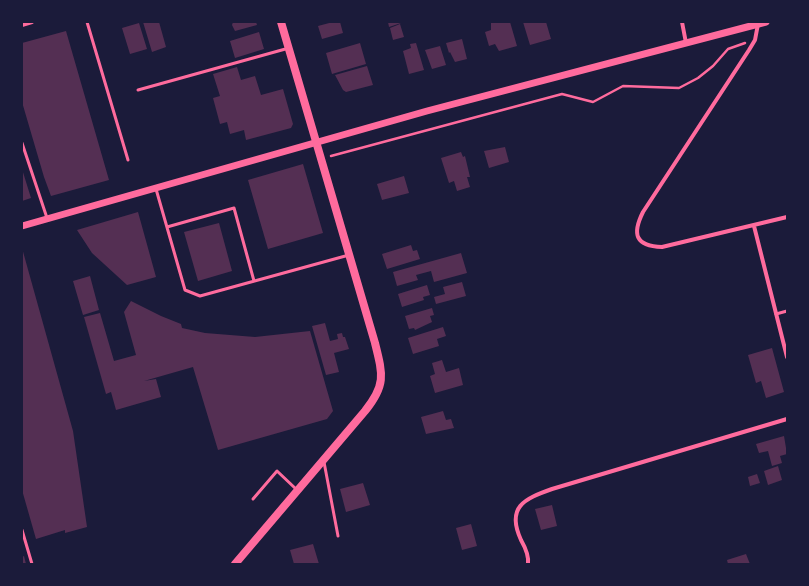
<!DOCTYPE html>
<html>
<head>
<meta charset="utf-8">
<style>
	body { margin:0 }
	#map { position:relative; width:809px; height:586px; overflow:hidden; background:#1b1b3a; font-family:"PT Sans",sans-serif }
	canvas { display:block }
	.frame { position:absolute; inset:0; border:23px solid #1b1b3a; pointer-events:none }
</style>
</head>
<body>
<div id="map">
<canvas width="809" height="586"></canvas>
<div class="frame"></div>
</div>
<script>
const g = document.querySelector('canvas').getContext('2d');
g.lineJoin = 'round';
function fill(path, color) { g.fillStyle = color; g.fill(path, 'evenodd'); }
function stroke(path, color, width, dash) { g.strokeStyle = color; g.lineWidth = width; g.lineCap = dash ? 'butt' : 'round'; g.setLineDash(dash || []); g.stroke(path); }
const building = new Path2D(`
	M143,22H159L166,47L152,52Z
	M233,22H256L257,25L235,31L232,25Z
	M333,22H340L343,33L322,39L318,26Z
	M388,22H401V23L389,27Z
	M491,22H510L517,46L499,51L495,44L489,46L485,32L491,30Z
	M523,22H546L551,39L530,45Z
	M139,23L147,49L130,54L122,28Z
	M400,24L404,37L393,40L390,28Z
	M66,31L109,180L51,196L44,177L22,102V43Z
	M259,32L264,49L235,58L230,41Z
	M462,39L467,59L455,62L450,52L449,53L446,43Z
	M360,43L366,64L332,74L326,53Z
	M416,43L424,70L409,74L403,51L411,48L410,44Z
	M440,46L446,65L432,69L425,50Z
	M367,66L373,85L346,92L343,90L335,75Z
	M237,67L241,80L255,76L261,95L283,89L293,124L291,128L246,140L244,130L230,134L227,122L220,124L213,98L220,96L213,74Z
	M505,147L509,162L489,168L484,151Z
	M461,152L463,157L465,156L470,177H467L470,187L457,191L454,181L449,183L441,158Z
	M303,164L323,233L268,249L248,180Z
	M22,169L31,198L22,201Z
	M404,176L409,193L382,200L377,184Z
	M138,212L156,277L127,285L92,253L77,230Z
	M219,223L232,271L198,281L184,232Z
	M411,245L413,251L417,250L420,259L387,269L382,254Z
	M22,248L73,431L87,527L65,533V530L36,539L22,490Z
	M461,253L467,273L434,282L431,271L416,275L418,280L397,286L393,272Z
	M90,276L99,310L83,315L73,281Z
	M462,282L466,296L436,304L434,297L445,294L443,287Z
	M427,285L430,295L423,297L424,300L402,307L398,294Z
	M131,301L161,316L181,324L182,328L205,333L255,337L310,331L333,411L327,419L218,450L193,367L144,381L156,379L161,397L116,410L111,392L106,394L84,317L100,313L114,361L136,355L124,312Z
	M432,308L434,315L430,316L432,322L415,330L414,328L409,329L405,316Z
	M325,323L330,341L338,339L337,334L342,333L343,337H345L349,349L334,353L339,372L326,375L312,326Z
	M443,327L446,336L437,339L439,346L413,354L408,338Z
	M772,348L784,392L766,398L761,381L756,383L748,355Z
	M442,360L446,372L459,368L463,385L435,393L430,376L435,374L432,363Z
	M443,411L446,420L451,419L454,428L426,434L421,417Z
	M784,436L787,454L780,456L782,463L772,466L768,451L759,453L756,444Z
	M778,466L782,480L768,485L764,471Z
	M757,474L760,483L750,486L748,477Z
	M363,483L370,505L346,512L340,489Z
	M552,505L557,526L541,530L535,509Z
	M471,524L477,546L462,550L456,528Z
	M313,544L319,564H294L290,550Z
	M746,554L750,564H728L727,560Z
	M24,556L26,564H22V557Z`);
const path = new Path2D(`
	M331,156L562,94L593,102L623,86L679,88L698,78L713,66L728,49L745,43`);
const service = new Path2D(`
	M87,22L128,160
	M138,90L289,48
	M22,143L47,218
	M156,189L185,290L200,296L349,255
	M167,227L234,208L254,281
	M776,314L787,311
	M324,462L338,536
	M253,499L277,471L296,489
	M22,530L32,564`);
const minor = new Path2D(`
	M682,22L686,43
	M758,24L755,40L749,50L643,212C632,234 635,246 662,247L787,217
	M22,25L32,22
	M754,226L787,357
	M528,564C529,556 525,547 521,540C506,507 524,499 552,489L787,419`);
const tertiary = new Path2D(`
	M22,226L427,111L766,22`);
const secondary = new Path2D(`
	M235,564L365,411C386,385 383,375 375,343L281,22`);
fill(building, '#542f53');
stroke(path, '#ff6b9d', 2.5);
stroke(service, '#ff6b9d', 3);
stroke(minor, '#ff6b9d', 4);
stroke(tertiary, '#ff6b9d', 7);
stroke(secondary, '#ff6b9d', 8);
</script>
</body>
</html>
